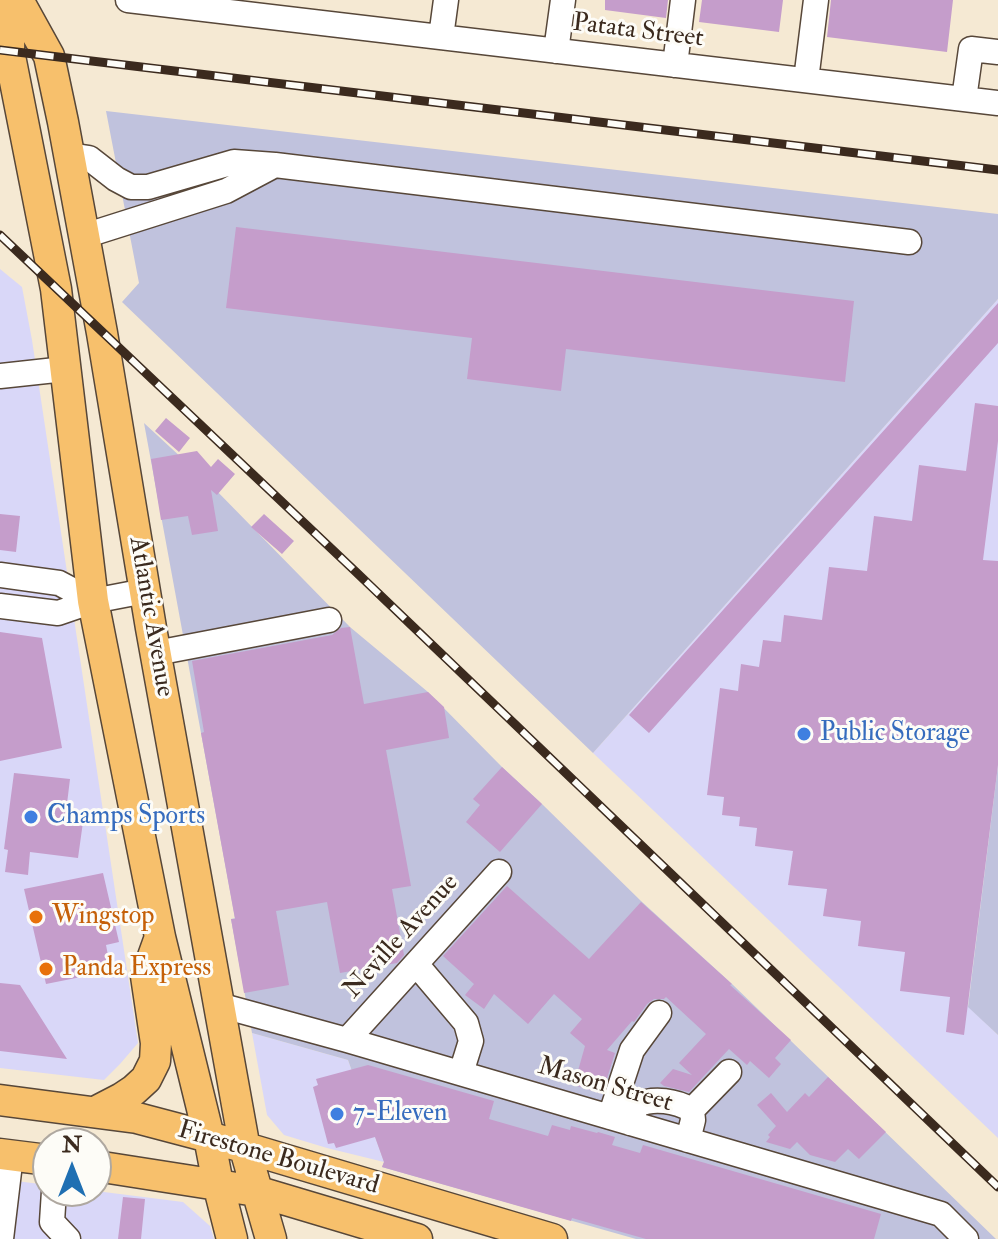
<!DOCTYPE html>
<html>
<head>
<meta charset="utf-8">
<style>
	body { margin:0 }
	#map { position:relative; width:998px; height:1239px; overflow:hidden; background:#f5e9d3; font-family:"IM FELL Double Pica",serif }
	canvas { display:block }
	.north { position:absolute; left:32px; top:1127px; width:80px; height:80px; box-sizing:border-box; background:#fdfcf7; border:2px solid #afa8a0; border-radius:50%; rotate:0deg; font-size:22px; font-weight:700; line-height:32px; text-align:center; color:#3b2a1e }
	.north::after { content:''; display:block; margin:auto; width:28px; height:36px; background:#1f6fb2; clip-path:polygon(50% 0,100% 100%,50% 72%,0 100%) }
</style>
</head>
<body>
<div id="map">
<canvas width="998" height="1239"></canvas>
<div class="north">N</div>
</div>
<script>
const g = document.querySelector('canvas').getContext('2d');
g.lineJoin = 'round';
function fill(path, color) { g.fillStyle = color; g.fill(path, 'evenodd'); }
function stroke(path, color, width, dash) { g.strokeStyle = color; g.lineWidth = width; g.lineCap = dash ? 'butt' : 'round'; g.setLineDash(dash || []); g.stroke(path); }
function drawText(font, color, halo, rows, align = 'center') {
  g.font = font + ' "IM FELL Double Pica",serif'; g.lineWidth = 6; g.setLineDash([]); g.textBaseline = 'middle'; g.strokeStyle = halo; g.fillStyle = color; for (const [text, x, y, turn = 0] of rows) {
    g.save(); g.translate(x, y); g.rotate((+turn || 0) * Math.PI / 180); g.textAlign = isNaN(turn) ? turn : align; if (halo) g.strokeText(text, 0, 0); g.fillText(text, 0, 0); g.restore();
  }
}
const built = new Path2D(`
	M0,269L22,287L32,340L138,1043L120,1064L104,1080L0,1068Z
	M998,299V765L968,1006L998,1035V1138L593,753Z
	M252,1033L348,1060L384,1162L327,1148L284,1135L267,1115Z
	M0,1179L48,1185V1191H96L183,1202L210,1226L214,1239H0Z`);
const industrial = new Path2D(`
	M106,111L998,214V299L593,753L122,302L139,283Z
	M144,423L210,484L350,627L428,692L502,767L542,804L641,901L732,984L996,1239H636L382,1167L384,1162L348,1060L252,1033L231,919L235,918Z
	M998,765V1035L968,1007Z`);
const building = new Path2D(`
	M605,0H668L666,18L605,10Z
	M702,0H783L779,32L699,22Z
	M831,0H953L947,52L827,37Z
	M236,227L854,301L845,382L566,349L561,391L467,379L472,338L226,308Z
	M998,303V343L649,733L629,715Z
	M975,403L998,406V441L983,560L998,561V765L964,1035L946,1032L950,997L900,991L905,952L858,946L861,921L823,916L827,889L788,885L793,851L755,846L757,828L739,826L740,817L722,815L724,797L707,795L720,688L738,691L741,664L759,667L763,640L781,642L784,615L822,620L829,567L867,571L874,516L912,521L919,465L966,471Z
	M166,418L190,438L179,452L155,431Z
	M197,451L211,467L218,459L235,474L217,495L211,490L218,531L192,535L188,516L161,520L151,459Z
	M0,514L20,516L16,552L0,550Z
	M264,514L294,541L282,554L251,527Z
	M350,627L364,704L428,692L444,707L449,738L386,750L411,886L392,889L404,955L397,963L340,973L327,902L276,911L289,985L244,993L231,919H235L201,733L204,732L192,661L332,635L341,628Z
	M0,632L42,638L62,748L0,761Z
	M502,767L542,804L500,852L466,822L480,805L473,799Z
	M14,773L70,779L65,820L83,822L78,858L30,852L28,875L5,872L8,850L4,849Z
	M103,873L119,942L106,945L111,971L46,984L24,889Z
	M507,886L589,959L641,902L732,984L730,985L791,1040L775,1058L781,1064L769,1078L750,1061L747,1065L729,1049L689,1092L664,1086L660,1083L673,1069L692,1075L679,1063L706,1034L666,997L664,999H654L647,1004L634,1022L632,1021L607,1050L615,1053L602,1094L574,1085L585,1046L570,1033L582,1019L554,994L528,1024L494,994L484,1009L465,995L474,984L443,956Z
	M0,983L20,985L67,1059L0,1051Z
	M368,1065L494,1101L489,1119L548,1136L552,1125L570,1130L571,1126L597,1133L598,1132L615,1137L612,1145L640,1153L643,1145L881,1214L874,1239H646L572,1218L571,1221L382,1167L384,1162L375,1137L336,1148L334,1143L328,1144L313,1087L318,1085L316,1079Z
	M828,1077L886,1132L859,1159L848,1149L835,1162L810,1155L797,1142L790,1149L766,1142L770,1137L768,1135L776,1126L757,1105L771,1093L787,1112L805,1093L809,1097Z
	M123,1197L145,1199L141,1239H118Z`);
const minor = new Path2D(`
	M128,0L998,103
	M441,37L446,0
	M556,51L563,0
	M675,65L683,0
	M806,80L816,0
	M964,99L971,49L998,52
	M69,155L89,158L116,179L131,187H148L234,162L275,165L226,191L84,236
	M275,165L909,242
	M0,376L65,369
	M0,575L59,583L93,601
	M0,606L58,613L93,601L145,591
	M156,653L329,620
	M416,964L466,1023L471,1041L461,1073
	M219,1005L347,1040L941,1214L966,1239
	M347,1040L499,872
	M692,1110L729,1072
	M610,1117L632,1050L659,1013
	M630,1123L637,1105C654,1097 676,1101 692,1110L693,1120L688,1140
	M54,1191L52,1222L68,1239
	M1,1239L11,1155`);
const major = new Path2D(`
	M10,0L9,51L56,289L93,601L160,937L209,1137L218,1184L232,1239
	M18,0L49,56L63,122L102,333L151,628L245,1149L271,1239
	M0,1100L137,1118L209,1137L552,1239
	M95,1112L122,1098L134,1090L146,1079L155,1061L156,1043L146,976L160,937
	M0,1154L48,1160
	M96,1166L256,1191L417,1239`);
const rail = new Path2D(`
	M0,50L998,170
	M0,235L356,572L998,1187`);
const markers = [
	[804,734,8,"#3f7fe0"],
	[31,817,8,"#3f7fe0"],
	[36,917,8,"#e8710a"],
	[46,969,8,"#e8710a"],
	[337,1114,8,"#3f7fe0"]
];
const streetNames = [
	["Patata Street",638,32,7],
	["Atlantic Avenue",150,617,80],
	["Neville Avenue",402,937,-48],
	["Mason Street",605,1086,16],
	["Firestone Boulevard",278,1159,16]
];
const shopNames = [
	["Public Storage",820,734],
	["Champs Sports",47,817],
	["7-Eleven",353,1114]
];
const foodNames = [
	["Wingstop",52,917],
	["Panda Express",62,969]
];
fill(built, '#d9d7f8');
fill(industrial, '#c0c2dd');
fill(building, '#c59dcb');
stroke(minor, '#574739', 27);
stroke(major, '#574739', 33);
stroke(minor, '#fff', 24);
stroke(major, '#f7c06c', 30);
stroke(rail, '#3b2a1e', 9);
stroke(rail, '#fdfcf7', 6, [18]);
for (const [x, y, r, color] of markers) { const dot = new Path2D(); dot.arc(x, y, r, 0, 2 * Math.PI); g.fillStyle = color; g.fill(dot); stroke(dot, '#fdfcf7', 3); }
drawText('26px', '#3b2a1e', '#fdfcf7', streetNames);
drawText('26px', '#366cbe', '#fdfcf7', shopNames, 'left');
drawText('26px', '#c56008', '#fdfcf7', foodNames, 'left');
</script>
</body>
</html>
